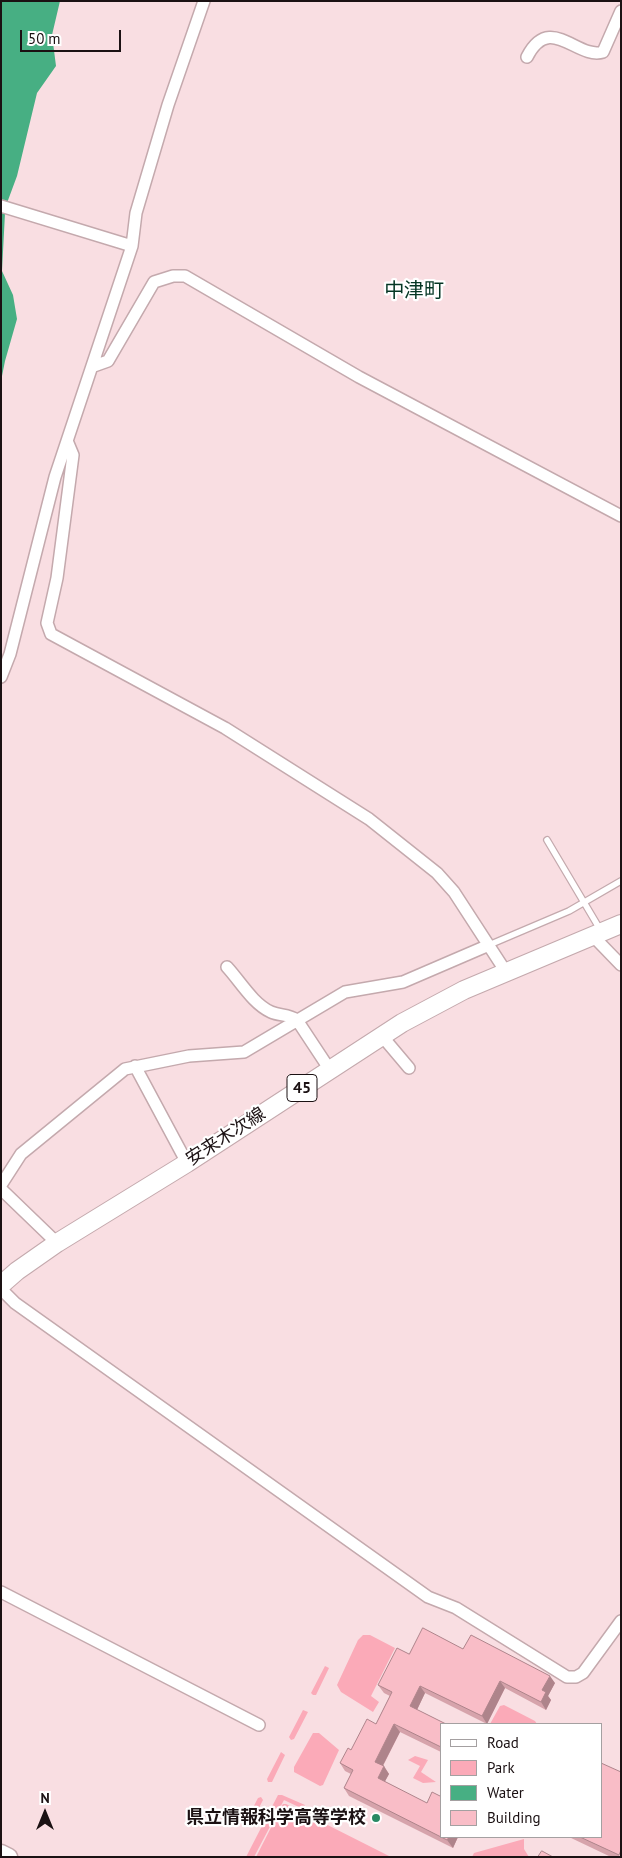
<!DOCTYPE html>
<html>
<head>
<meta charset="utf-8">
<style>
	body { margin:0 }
	#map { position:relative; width:622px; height:1858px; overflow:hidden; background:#f9dee2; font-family:"PT Sans",sans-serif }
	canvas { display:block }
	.frame { position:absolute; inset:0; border:2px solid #1b1113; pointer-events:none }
	.legend { position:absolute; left:440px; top:1723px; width:162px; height:115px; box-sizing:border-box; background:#fff; border:1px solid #a4a0a1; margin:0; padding:6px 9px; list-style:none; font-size:15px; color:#1b1113 }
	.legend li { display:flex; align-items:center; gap:10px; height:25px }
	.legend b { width:25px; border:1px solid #a4a0a1 }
	.north { position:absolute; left:20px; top:1788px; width:50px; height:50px; -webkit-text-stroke:4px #fff; paint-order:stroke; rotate:0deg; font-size:14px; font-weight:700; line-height:20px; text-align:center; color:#1b1113 }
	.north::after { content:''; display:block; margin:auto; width:18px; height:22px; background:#1b1113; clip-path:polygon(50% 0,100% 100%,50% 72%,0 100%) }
	.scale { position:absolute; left:20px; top:30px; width:101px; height:22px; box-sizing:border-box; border:2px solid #1b1113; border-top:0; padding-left:6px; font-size:15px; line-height:18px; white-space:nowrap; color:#1b1113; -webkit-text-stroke:4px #fff; paint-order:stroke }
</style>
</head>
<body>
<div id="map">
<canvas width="622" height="1858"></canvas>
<div class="frame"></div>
<ul class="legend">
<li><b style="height:6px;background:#fff"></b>Road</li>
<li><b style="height:14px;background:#fbaab8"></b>Park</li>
<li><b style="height:14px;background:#47af83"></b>Water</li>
<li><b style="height:14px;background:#f9bdc7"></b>Building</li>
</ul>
<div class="north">N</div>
<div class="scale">50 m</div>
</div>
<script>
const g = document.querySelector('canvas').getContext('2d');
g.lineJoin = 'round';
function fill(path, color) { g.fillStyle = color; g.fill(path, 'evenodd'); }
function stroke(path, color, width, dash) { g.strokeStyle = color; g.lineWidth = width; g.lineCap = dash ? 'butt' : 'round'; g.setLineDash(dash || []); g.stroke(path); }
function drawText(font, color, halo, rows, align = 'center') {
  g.font = font + ' "PT Sans","Noto Sans JP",sans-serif'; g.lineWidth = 4.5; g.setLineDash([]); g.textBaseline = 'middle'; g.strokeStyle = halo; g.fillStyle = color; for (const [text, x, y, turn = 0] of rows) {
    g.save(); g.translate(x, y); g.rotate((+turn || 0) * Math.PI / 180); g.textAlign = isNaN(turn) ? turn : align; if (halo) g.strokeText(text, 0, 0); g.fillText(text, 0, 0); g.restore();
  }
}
const green = new Path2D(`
	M363,1635H370L395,1648L371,1696L379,1702L373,1712L341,1692L337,1685L358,1640Z
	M325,1666L329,1668L316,1695H313L311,1693Z
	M504,1705L535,1721L537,1724H490L500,1706Z
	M303,1710L308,1712L294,1739L291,1740L289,1737Z
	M313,1733H319L339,1750L323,1785L320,1786L294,1772V1767Z
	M281,1752L285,1755L272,1782H268L267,1779Z
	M415,1756L428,1760L421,1772L436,1782L423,1783L413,1778L420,1766L408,1760Z
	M278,1795H282L305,1805L303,1809L284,1800L254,1857H246Z
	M261,1797L263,1800L249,1827H246L244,1825L258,1798Z
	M283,1804H286L391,1857H256Z
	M524,1839V1849L529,1857H472L474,1853Z`);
const water = new Path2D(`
	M1,1H60L52,35L56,66L37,93L17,176L7,203L1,201Z
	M1,212L5,213L2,271L13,295L17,319L5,361L1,381Z`);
const lane = new Path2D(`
	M547,840L601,931
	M489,945L569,911L621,881`);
const street = new Path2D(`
	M527,57C550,12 577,60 603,52L621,11
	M1,206L132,246
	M94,366L108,361L154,282L173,276H185L359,377L621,516
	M68,443L73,455L57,578L47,623L51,634L225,728L369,819L437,873L454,892L506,972
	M1,677L10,654L55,477L132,246L136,213L168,105L204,1
	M592,935L621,965
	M227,967C240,981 253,1004 271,1012C280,1016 288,1014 297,1020L330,1070
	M382,1036L409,1068
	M135,1066L187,1163
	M1,1185L21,1154L125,1069L189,1056L244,1052L345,992L403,982L489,945
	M1,1189L57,1243
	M1,1289L15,1303L428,1597L456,1608L567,1677H576L583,1673L621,1621
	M1,1592L259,1725`);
const secondary = new Path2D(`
	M1,1853L9,1857`);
const primary = new Path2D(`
	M1,1285L17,1271L57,1243L187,1163L402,1023L464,990L621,924`);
const wall = new Path2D(`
	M463,1649L555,1683L548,1696L551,1700L546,1710L505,1688L487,1724L425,1693L417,1710L441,1724V1752L400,1732L383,1766L389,1774L385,1781L441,1837H458L453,1848L349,1796L344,1788L351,1774L345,1771L340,1763L376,1724L390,1696L384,1693L378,1685L409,1654Z
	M569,1837H601L621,1857H611Z`);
const shadedWall = new Path2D(`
	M550,1676L555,1683L548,1696L551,1700L546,1710L541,1702L542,1690Z
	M500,1681L505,1688L487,1724L482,1716Z
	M420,1686L425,1693L415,1714L410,1706Z
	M394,1724L400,1732L381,1769L375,1762Z
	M384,1766L389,1774L383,1785L378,1778Z
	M449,1837H458L453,1848L447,1840Z`);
const building = new Path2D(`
	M423,1628L463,1649L471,1635L550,1676L542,1690L546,1692L541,1702L500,1681L482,1716L420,1686L410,1706L446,1724H441V1747L394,1724L375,1762L384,1766L378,1778L427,1803L432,1792L440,1796L441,1795V1837H449L447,1840L344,1788L353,1770L340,1763L348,1748L351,1750L367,1719L376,1724L392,1692L378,1685L397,1648L409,1654Z
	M601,1763L621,1772V1850L619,1855L580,1837H601Z
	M542,1851L553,1857H538Z`);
const markers = [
	[376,1818,5,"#298a64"]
];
const shields = [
	[302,1088,30]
];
const shieldNames = [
	["45",302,1088]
];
const streetNames = [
	["安来木次線",226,1137,-33]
];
const poiNames = [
	["県立情報科学高等学校",366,1818]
];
const quarterNames = [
	["中津町",414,291]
];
fill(green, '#fbaab8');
fill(water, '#47af83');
stroke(lane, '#c4a9ad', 8);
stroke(street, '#c4a9ad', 14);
stroke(secondary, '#c4a9ad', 19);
stroke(primary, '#c4a9ad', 20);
stroke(lane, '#fff', 5.5);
stroke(street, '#fff', 11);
stroke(secondary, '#fff', 16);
stroke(primary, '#fff', 18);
fill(wall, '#d6a3ab');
fill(shadedWall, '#ae848b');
fill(building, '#f9bdc7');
stroke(building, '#ae848b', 1);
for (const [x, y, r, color] of markers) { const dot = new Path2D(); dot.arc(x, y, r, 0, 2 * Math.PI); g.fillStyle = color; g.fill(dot); stroke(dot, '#fff', 2); }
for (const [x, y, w] of shields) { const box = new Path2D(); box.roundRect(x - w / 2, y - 13.5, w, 27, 4); g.fillStyle = '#fff'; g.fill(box); stroke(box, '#1b1113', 1); }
drawText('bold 16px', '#1b1113', null, shieldNames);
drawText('18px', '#1b1113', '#fff', streetNames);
drawText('bold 18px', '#1b1113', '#fff', poiNames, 'right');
drawText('20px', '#053624', '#fff', quarterNames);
</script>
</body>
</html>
